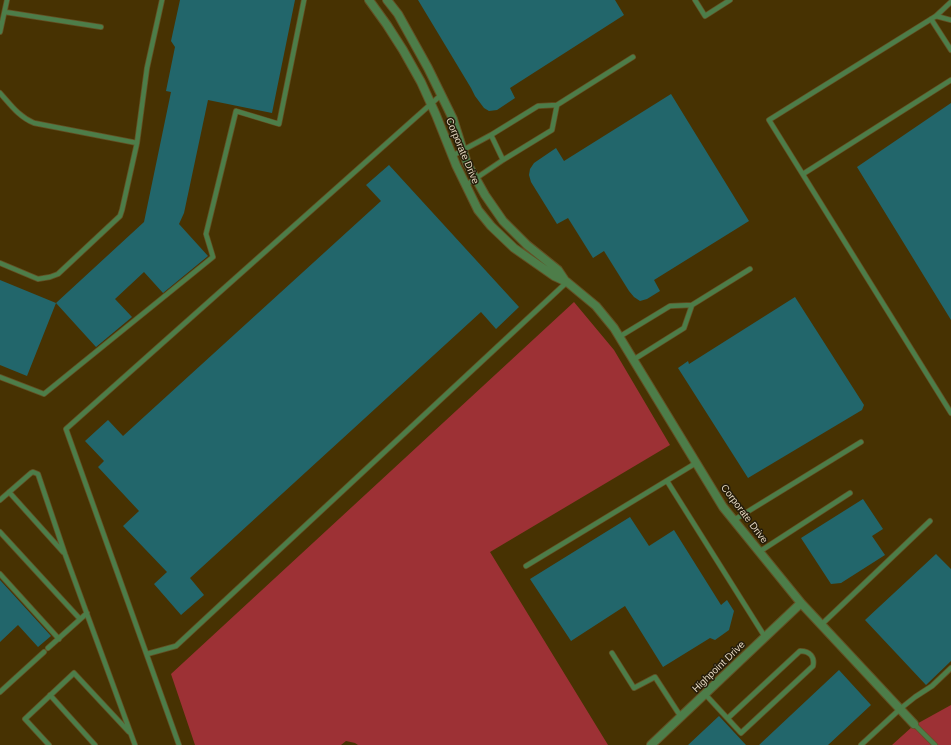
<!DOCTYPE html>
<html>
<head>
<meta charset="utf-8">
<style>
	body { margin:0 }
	canvas { display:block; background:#473202 }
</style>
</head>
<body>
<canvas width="951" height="745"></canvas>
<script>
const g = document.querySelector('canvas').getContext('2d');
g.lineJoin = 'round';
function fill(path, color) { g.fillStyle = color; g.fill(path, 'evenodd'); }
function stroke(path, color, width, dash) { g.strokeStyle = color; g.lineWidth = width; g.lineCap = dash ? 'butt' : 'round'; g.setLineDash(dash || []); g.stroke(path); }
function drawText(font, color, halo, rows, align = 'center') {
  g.font = font + ' Arial,sans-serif'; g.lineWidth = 3; g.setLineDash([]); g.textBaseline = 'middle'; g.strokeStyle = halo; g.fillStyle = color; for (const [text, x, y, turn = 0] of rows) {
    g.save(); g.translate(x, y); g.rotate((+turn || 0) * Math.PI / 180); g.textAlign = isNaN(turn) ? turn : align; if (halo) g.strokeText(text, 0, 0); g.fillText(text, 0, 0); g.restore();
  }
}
const green = new Path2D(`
	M574,302L614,350L670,445L490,552L608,745H358L355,743L346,741L341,745H195L171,674Z
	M951,705V745H892L913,726Z`);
const building = new Path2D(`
	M180,0H295L272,113L208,100L184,213L179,224L208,256L163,293L144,272L115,299L132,317L96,347L56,303L144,222L171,92L166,91L175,47L171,41Z
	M418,0H615L624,15L510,88L515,98L497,110L489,111L484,108L475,96L471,88Z
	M671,94L749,221L654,280L660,291L647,299L640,301L634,297L629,291L604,251L593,258L568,218L557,224L531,182L529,175L530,169L534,163L556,148L564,161Z
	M951,103V320L857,167Z
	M389,165L519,307L496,329L481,312L190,578L204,595L181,615L154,584L167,572L123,526L139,511L98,467L104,461L85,441L108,420L123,436L381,201L366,185Z
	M0,280L56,303L27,376L0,365Z
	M795,297L864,405L862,410L748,478L678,368L688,361L689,364Z
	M863,499L883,529L872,536L885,555L841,583L831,584L801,538Z
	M630,517L649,546L674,530L721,605L727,600L734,611L729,630L715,640L710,638L663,667L625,606L571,641L530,579Z
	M936,554L951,569V661L926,685L865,620Z
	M0,580L51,636L38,647L18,625L0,642Z
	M839,670L871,705L828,745H759Z
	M719,716L746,745H688Z`);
const lane = new Path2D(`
	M695,0L705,16L730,0
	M951,2L936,16L769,120L951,413
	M5,12L101,27
	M936,16L951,20
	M931,19L951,50
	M0,32L7,0
	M0,93C10,104 19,117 34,123L137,143
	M491,135L503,160
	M452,156L491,135L538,106L557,105
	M803,174L951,80
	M466,185L503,160L552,130L557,105L633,57
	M0,263L38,279L50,277L58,274L120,216L122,210L137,143L147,68L162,0
	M619,337L670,306L692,305L750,269
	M633,360L684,328L692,305
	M0,377L44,394L213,257L206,234L236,111L279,124L304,0
	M667,481L765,637
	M9,492L63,552
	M0,500L31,473L33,472L38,474L65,554L135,745
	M734,520L861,442
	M0,532L80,619
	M759,552L850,493
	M526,566L696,463
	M0,574L59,639
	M821,625L930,521
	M48,648L87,613
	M612,653L634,688L655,677L681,717
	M147,654L176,646L567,282
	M0,692L44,652
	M705,694L741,733L813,666C815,657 810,651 800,651L728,718
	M50,695L95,745
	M914,724L935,745
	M49,745L25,719L74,673L129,732
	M179,745L66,429L441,95
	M861,745L900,709L915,697L932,686L951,668`);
const street = new Path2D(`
	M369,0L387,25L403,50L421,82L436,115L456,165L478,210L491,226L514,248L554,276L567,282L596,306L614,328L723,507L801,603L914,724
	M387,0L398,14L428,68L453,119L467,163L485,195L503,221L527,245L558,270L566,282
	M651,745L801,603`);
const streetNames = [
	["Corporate Drive",462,151,67],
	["Corporate Drive",744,514,53],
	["Highpoint Drive",719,667,-44]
];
fill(green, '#9d3135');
fill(building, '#22666b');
stroke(lane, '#635024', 6);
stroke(street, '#635024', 10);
stroke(lane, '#4d7d49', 4.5);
stroke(street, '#4d7d49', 8);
drawText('10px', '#e3d6bf', '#251c0a', streetNames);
</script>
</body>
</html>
